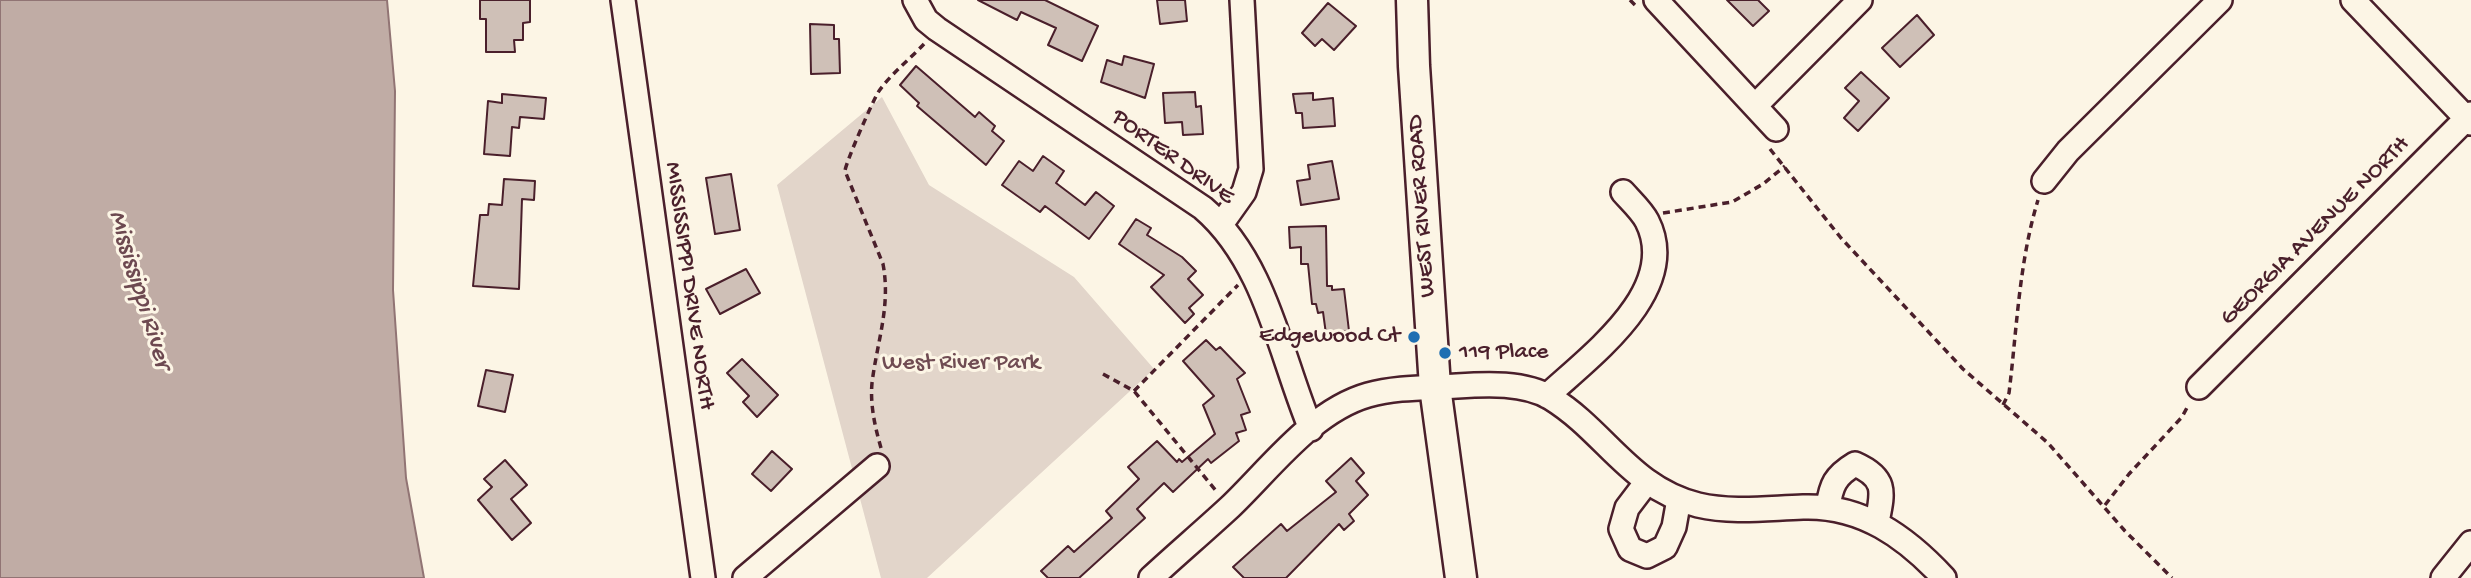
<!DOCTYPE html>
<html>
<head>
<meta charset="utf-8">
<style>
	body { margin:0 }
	canvas { display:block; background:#fcf5e5 }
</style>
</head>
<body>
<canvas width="2471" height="578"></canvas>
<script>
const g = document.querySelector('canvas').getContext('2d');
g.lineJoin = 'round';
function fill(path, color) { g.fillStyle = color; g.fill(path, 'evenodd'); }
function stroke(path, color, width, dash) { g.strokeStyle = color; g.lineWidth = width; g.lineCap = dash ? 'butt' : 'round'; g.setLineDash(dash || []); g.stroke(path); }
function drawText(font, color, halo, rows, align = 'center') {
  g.font = font + ' "Gochi Hand",sans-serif'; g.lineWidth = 6; g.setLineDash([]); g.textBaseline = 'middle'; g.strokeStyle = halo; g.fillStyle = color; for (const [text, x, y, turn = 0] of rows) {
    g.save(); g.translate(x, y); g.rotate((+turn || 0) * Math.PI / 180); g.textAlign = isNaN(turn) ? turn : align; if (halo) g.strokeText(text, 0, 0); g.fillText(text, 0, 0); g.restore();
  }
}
const green = new Path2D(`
	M882,97L929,185L1074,277L1154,369L927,578H881L777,185Z`);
const water = new Path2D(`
	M0,0H387L395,91L393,290L406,478L424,578H0Z`);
const building = new Path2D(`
	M480,0H530V22L523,23V40H514L515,52H486V19H480Z
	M978,0H1045L1098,26L1082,61L1048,45L1056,28L1021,12L1017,20Z
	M1157,0H1185L1187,21L1160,24Z
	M1727,0H1758L1769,11L1753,26Z
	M1328,3L1356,26L1334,50L1322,39L1315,46L1302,33Z
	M1917,15L1934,35L1900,67L1882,48Z
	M810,24L834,25V39H839L840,73L811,74Z
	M1124,56L1154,64L1145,98L1101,82L1107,60L1122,65Z
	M916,66L975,117L979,112L995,126L992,131L1004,141L986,165L917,106L919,103L900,85Z
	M1861,72L1889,98L1858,131L1844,118L1859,101L1845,88Z
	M1195,92L1196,107L1201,106L1203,134L1183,135L1182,122L1165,123L1163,93Z
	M1313,93V100L1333,98L1335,126L1303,128L1302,113H1296L1293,94Z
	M502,94L546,98L544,119L520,117L519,128L512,127L510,156L484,154L488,101L502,103Z
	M1043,156L1064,171L1056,183L1085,205L1096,192L1114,206L1089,239L1045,206L1040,212L1002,185L1019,161L1033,171Z
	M1332,161L1339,199L1301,205L1297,181L1310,179L1308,165Z
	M731,174L740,230L715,234L706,178Z
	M504,179L535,181L534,200L522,199L519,289L473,286L480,215H488L489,204L502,205Z
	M1136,219L1151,228L1147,235L1182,257L1196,271L1188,279L1203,295L1189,308L1194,314L1185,323L1151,287L1164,275L1119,244Z
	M1326,226L1327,286H1332V290L1344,289L1349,331L1326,334L1323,312L1318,313L1316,304H1312L1308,264H1301V247L1290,248L1289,227Z
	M746,269L760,293L720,314L706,289Z
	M1206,340L1216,350L1220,347L1245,373L1237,379L1250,412L1241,415L1246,430L1236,433L1239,441L1211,463L1208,459L1173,492L1164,483L1137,509L1145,518L1079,578H1048L1041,571L1068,546L1074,552L1112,518L1106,511L1139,479L1128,467L1157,441L1177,462L1179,459L1182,462L1215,434L1203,405L1214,396L1183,361Z
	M742,359L778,395L757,417L743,402L749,396L727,373Z
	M486,370L513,375L505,412L478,406Z
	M772,451L792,469L771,491L752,474Z
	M1351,458L1364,473L1356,481L1368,495L1349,514L1354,521L1344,530L1339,524L1286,578H1244L1233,567L1281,524L1287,531L1336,492L1326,481Z
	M505,460L527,485L511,499L531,523L512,540L478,500L492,487L484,479Z`);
const path = new Path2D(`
	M1630,0L1638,8
	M1770,149L1841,238L1963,369L2048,443L2125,531L2172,578
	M1663,213L1732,202L1763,184L1785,166
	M1103,374L1134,391L1217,492
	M1134,391L1238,285
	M2003,405L2009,393C2017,328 2019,262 2038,200
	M881,448C875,427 870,405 872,383C877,342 891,306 883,264L845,171C845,164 874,98 879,91C891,74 910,59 924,44
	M2105,505L2129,474L2182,417L2189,404`);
const minor = new Path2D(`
	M623,0L703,578
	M915,0L926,20L937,29L1203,208C1266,262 1280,355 1311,429
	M1656,0L1776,129
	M2353,0L2471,123
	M1756,105L1860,0
	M2044,181L2068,151L2220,0
	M1222,223L1244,192L1251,169L1242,0
	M2199,387L2471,114
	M1547,396C1590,356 1682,290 1647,221C1642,211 1631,201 1623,192
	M1646,483L1627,508L1621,529L1630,549L1647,556L1665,547L1674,527L1679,499
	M1828,507C1831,485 1835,476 1855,464C1887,478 1883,492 1877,522
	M745,578L877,466
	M1151,578C1177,554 1204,531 1230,507C1270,469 1312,411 1368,395C1397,387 1428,388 1457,386C1486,384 1525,382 1551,398C1606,432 1630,488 1698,505C1733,513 1768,508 1803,507C1862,505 1906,537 1944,578
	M2443,578L2471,543`);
const major = new Path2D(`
	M1412,0L1414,66L1435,387L1461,578`);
const markers = [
	[1414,337,7,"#1f6fb2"],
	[1445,353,7,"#1f6fb2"]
];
const streetNames = [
	["PORTER DRIVE",1172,158,36],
	["WEST RIVER ROAD",1423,206,-94],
	["GEORGIA AVENUE NORTH",2316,232,-45],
	["MISSISSIPPI DRIVE NORTH",688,286,82]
];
const poiNames = [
	["Edgewood Ct",1400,337],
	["119 Place",1459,353,"left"]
];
const parkNames = [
	["West River Park",961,364]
];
const waterNames = [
	["Mississippi River",138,290,73]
];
fill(green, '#e2d5ca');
fill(water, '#c0aca5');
stroke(water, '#917474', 2);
fill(building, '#cfc0b7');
stroke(building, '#4a1f2b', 2);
stroke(minor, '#4a1f2b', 28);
stroke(major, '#4a1f2b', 35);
stroke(path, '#4a1f2b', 3.5, [7, 5]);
stroke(minor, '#fcf5e5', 23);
stroke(major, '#fcf5e5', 30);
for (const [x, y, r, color] of markers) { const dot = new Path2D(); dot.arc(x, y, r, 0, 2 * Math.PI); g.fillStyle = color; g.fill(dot); stroke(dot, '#fcf5e5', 2.5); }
drawText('24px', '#4a1f2b', '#fcf5e5', streetNames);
drawText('24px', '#4a1f2b', '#fcf5e5', poiNames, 'right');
drawText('24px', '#704c53', '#fcf5e5', parkNames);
drawText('italic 26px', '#6d4950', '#fcf5e5', waterNames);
</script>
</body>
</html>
